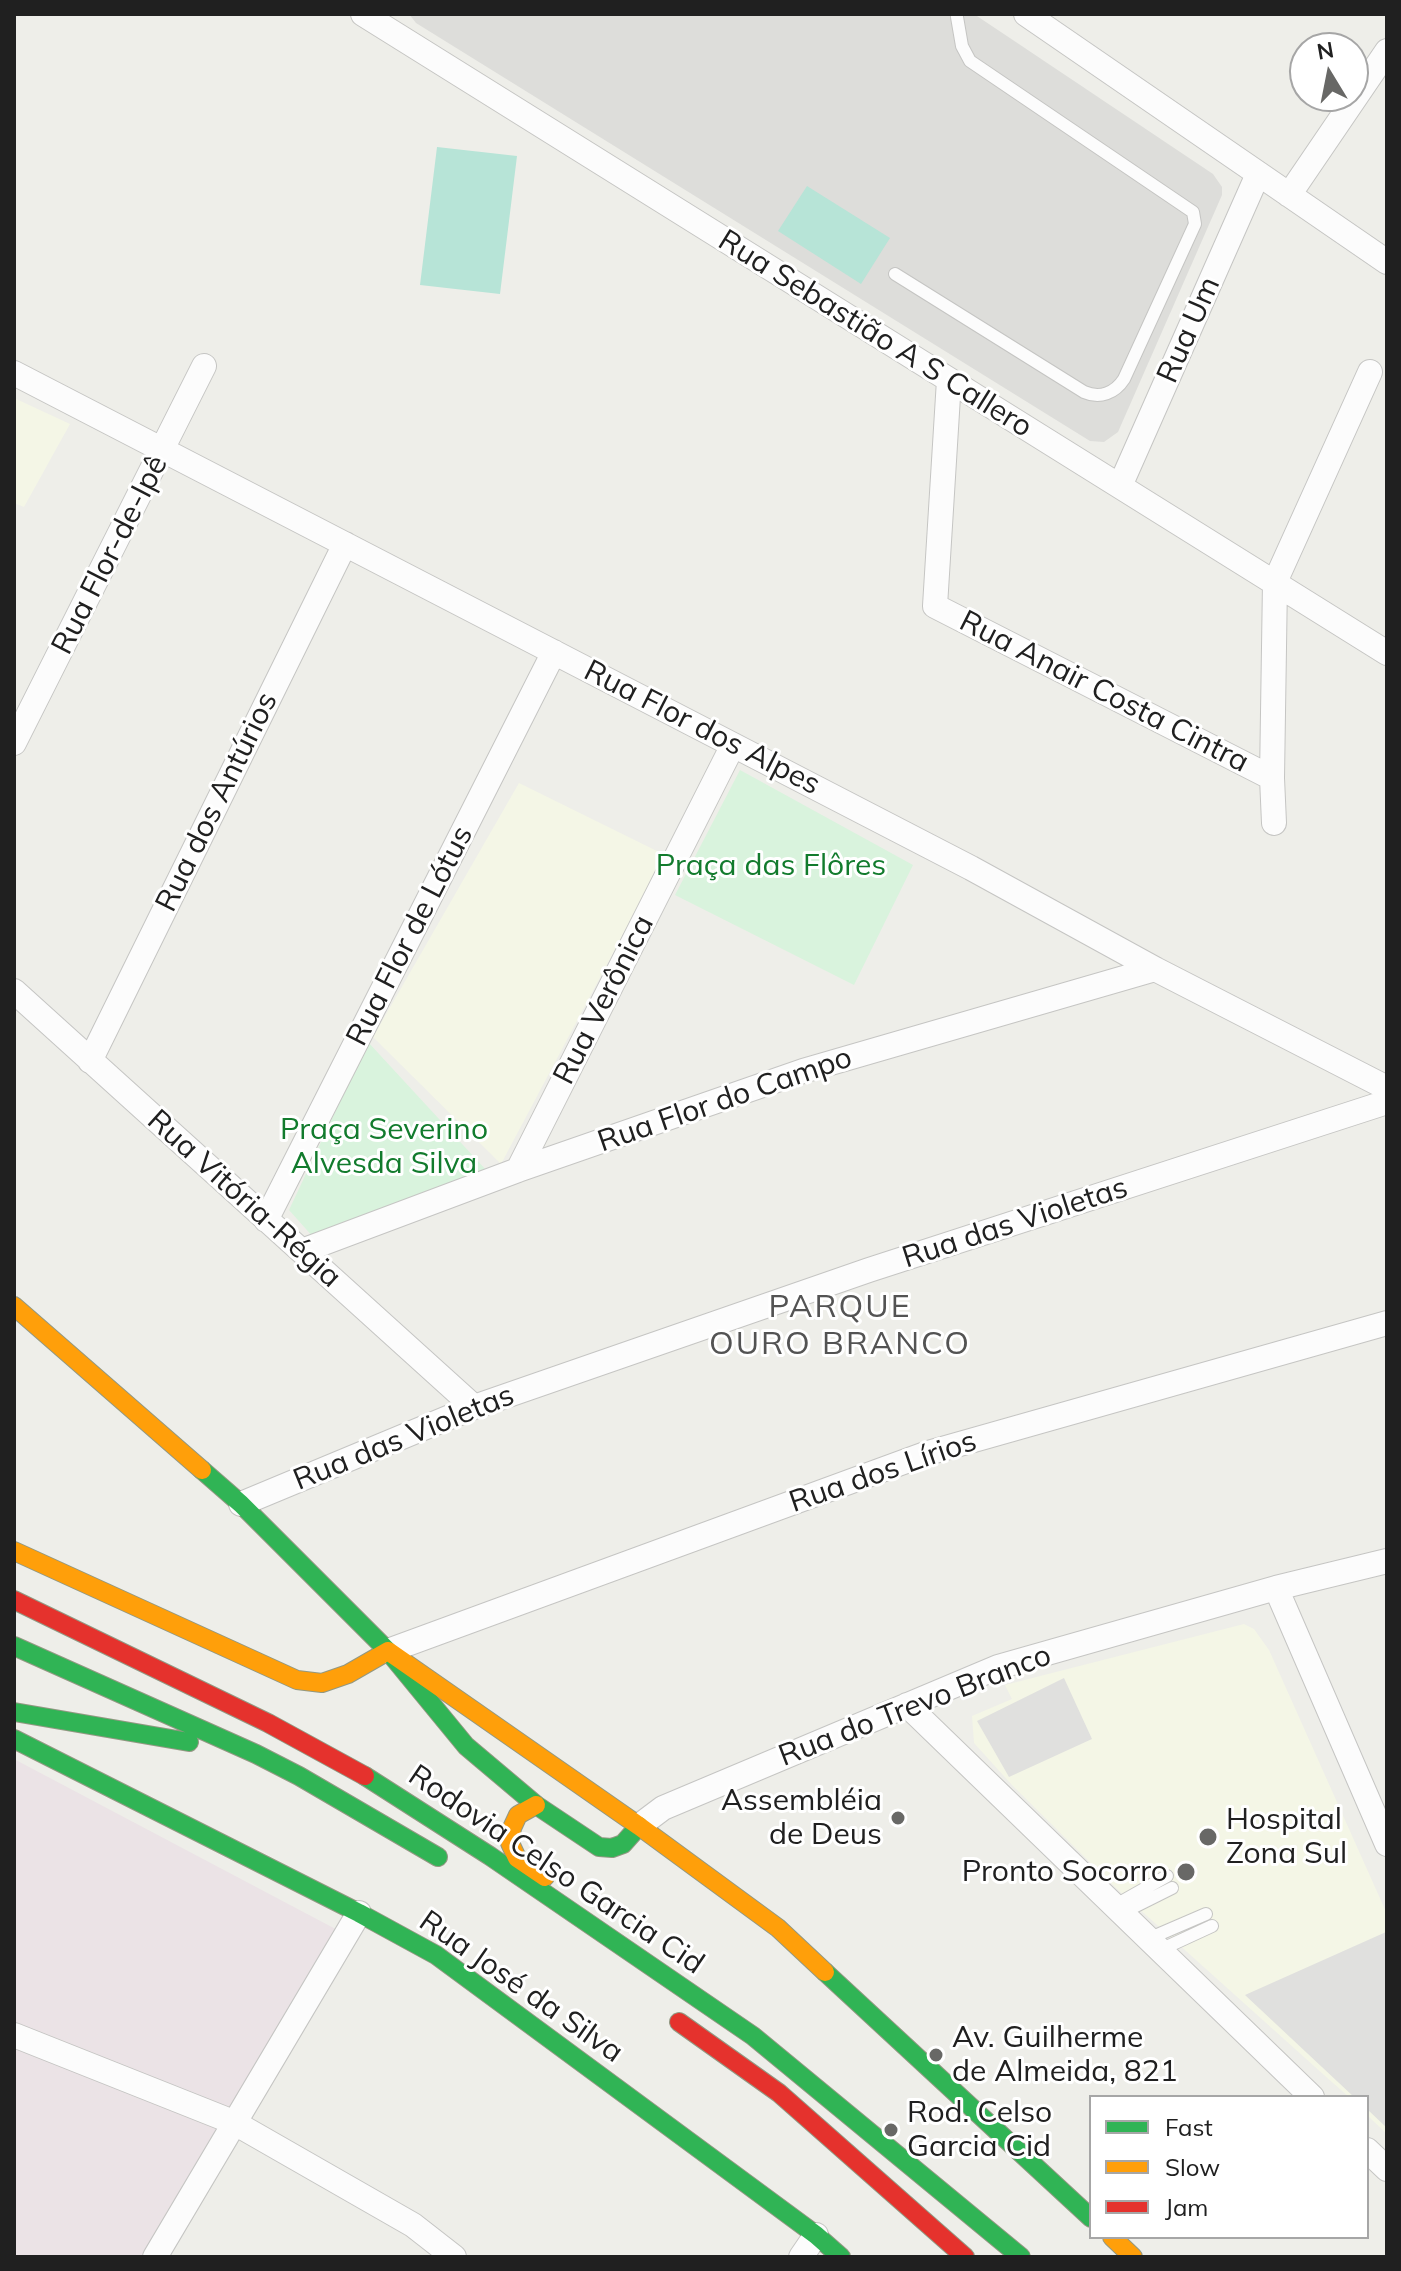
<!DOCTYPE html>
<html>
<head>
<meta charset="utf-8">
<style>
	body { margin:0 }
	#map { position:relative; width:1401px; height:2271px; overflow:hidden; background:#eeeee9; font-family:Mulish,sans-serif }
	canvas { display:block }
	.frame { position:absolute; inset:0; border:16px solid #202020; pointer-events:none }
	.legend { position:absolute; left:1089px; top:2095px; width:280px; height:144px; box-sizing:border-box; background:#fff; border:2px solid #a6a6a6; margin:0; padding:10px 14px; list-style:none; font-size:24px; color:#202020 }
	.legend li { display:flex; align-items:center; gap:16px; height:40px }
	.legend b { width:40px; border:2px solid #a6a6a6 }
	.north { position:absolute; left:1289px; top:32px; width:80px; height:80px; box-sizing:border-box; background:#fff; border:2px solid #a6a6a6; border-radius:50%; rotate:350deg; font-size:22px; font-weight:700; line-height:32px; text-align:center; color:#202020 }
	.north::after { content:''; display:block; margin:auto; width:28px; height:36px; background:#686866; clip-path:polygon(50% 0,100% 100%,50% 72%,0 100%) }
</style>
</head>
<body>
<div id="map">
<canvas width="1401" height="2271"></canvas>
<div class="frame"></div>
<ul class="legend">
<li><b style="height:10px;background:#30b455"></b>Fast</li>
<li><b style="height:10px;background:#ff9f0a"></b>Slow</li>
<li><b style="height:10px;background:#e5322d"></b>Jam</li>
</ul>
<div class="north">N</div>
</div>
<script>
const g = document.querySelector('canvas').getContext('2d');
g.lineJoin = 'round';
function fill(path, color) { g.fillStyle = color; g.fill(path, 'evenodd'); }
function stroke(path, color, width, dash) { g.strokeStyle = color; g.lineWidth = width; g.lineCap = dash ? 'butt' : 'round'; g.setLineDash(dash || []); g.stroke(path); }
function drawText(font, color, halo, rows, align = 'center') {
  g.font = font + ' Mulish,sans-serif'; g.lineWidth = 6; g.setLineDash([]); g.textBaseline = 'middle'; g.strokeStyle = halo; g.fillStyle = color; for (const [text, x, y, turn = 0] of rows) {
    g.save(); g.translate(x, y); g.rotate((+turn || 0) * Math.PI / 180); g.textAlign = isNaN(turn) ? turn : align; if (halo) g.strokeText(text, 0, 0); g.fillText(text, 0, 0); g.restore();
  }
}
const residential = new Path2D(`
	M409,14H974L1213,174L1222,187V195L1118,432L1104,442L1090,441L416,23Z`);
const industrial = new Path2D(`
	M14,1759L345,1934L147,2257H14Z`);
const education = new Path2D(`
	M14,398L70,424L24,507L14,503Z
	M519,783L665,855L501,1164L373,1037Z
	M1244,1624L1254,1629L1269,1650L1387,1914V2134L1367,2115V2097H1349L1324,2075L1117,1889L1012,1785L974,1743L972,1716L1012,1699L1005,1685Z`);
const park = new Path2D(`
	M740,770L913,865L854,985L675,895Z
	M368,1042L487,1171L314,1238L289,1210Z`);
const pitch = new Path2D(`
	M437,147L517,156L500,294L420,285Z
	M807,186L890,238L861,284L778,231Z`);
const parking = new Path2D(`
	M1064,1678L1092,1739L1009,1777L977,1721Z
	M1386,1932L1387,1933V2128L1367,2109V2097H1354L1245,1995Z`);
const lane = new Path2D(`
	M895,274L1084,392C1100,399 1115,393 1124,379L1195,224L1193,212L970,61L962,46L957,17
	M1114,1906L1167,1876
	M1122,1913L1172,1888
	M1148,1939L1206,1914
	M1160,1950L1212,1926`);
const street = new Path2D(`
	M363,14L1387,653
	M1026,14L1387,262
	M1289,195L1387,51
	M14,373L971,868L1155,969L1387,1088
	M949,380L935,606L1272,778
	M1120,486L1258,174
	M14,743L204,366
	M1274,823L1272,778L1275,582L1370,372
	M14,991L474,1407
	M90,1061L345,544
	M518,1170L733,745
	M266,1220L554,652
	M302,1251L518,1170L803,1071L1155,969
	M241,1504L474,1407L869,1270L1387,1102
	M1276,1588L1387,1844
	M388,1651L928,1453L1387,1323
	M907,1705L1312,2097
	M639,1826L663,1808L998,1667L1276,1588L1387,1561
	M14,2035L233,2122L413,2225L454,2257
	M1367,2150L1387,2169
	M155,2257L359,1913
	M801,2257L816,2235`);
const fast = new Path2D(`
	M202,1470L241,1504L388,1651L466,1746L536,1805L599,1847L612,1848L623,1844L639,1826
	M14,1646L256,1754L299,1776L438,1857
	M14,1712L189,1742
	M14,1739L359,1913L436,1955L816,2235L841,2257
	M365,1776L490,1856L753,2036L1021,2257
	M825,1972L1091,2218`);
const slow = new Path2D(`
	M14,1306L202,1470
	M14,1551L297,1680L322,1683L348,1674L388,1651
	M388,1651L639,1826L778,1928L825,1972
	M536,1805L518,1815L512,1828L510,1843L517,1858L545,1877
	M1112,2237L1133,2257`);
const jam = new Path2D(`
	M14,1600L268,1723L365,1776
	M679,2022L779,2093L965,2257`);
const markers = [
	[898,1818,8,"#686866"],
	[1208,1837,10,"#686866"],
	[1186,1872,10,"#686866"],
	[936,2055,8,"#686866"],
	[891,2130,8,"#686866"]
];
const streetNames = [
	["Rua Um",1189,330,-66],
	["Rua Sebastião A S Callero",875,334,32],
	["Rua Flor-de-Ipê",110,555,-63],
	["Rua Anair Costa Cintra",1104,692,27],
	["Rua Flor dos Alpes",702,728,27],
	["Rua dos Antúrios",217,802,-64],
	["Rua Flor de Lótus",410,936,-63],
	["Rua Verônica",604,1000,-63],
	["Rua Flor do Campo",725,1100,-19],
	["Rua Vitória-Régia",244,1199,42],
	["Rua das Violetas",1015,1223,-18],
	["Rua das Violetas",404,1438,-22],
	["Rua dos Lírios",883,1472,-19],
	["Rua do Trevo Branco",915,1706,-21],
	["Rodovia Celso Garcia Cid",556,1870,34],
	["Rua José da Silva",521,1987,35]
];
const parkNames = [
	["Praça das Flôres",771,866],
	["Praça Severino",384,1130],
	["Alvesda Silva",384,1164]
];
const poiNames = [
	["Assembléia",882,1801,"right"],
	["de Deus",882,1835,"right"],
	["Hospital",1226,1820],
	["Zona Sul",1226,1854],
	["Pronto Socorro",1168,1872,"right"],
	["Av. Guilherme",952,2038],
	["de Almeida, 821",952,2072],
	["Rod. Celso",907,2113],
	["Garcia Cid",907,2147]
];
const neighbourhoodNames = [
	["PARQUE",840,1307],
	["OURO BRANCO",840,1344]
];
fill(residential, '#ddddda');
fill(industrial, '#ebe3e6');
fill(education, '#f4f6e6');
fill(park, '#d9f3dd');
fill(pitch, '#b7e4d7');
fill(parking, '#e0e0de');
stroke(lane, '#c5c5c3', 14);
stroke(street, '#c5c5c3', 26);
stroke(fast, '#929882', 20);
stroke(slow, '#929882', 20);
stroke(jam, '#929882', 20);
stroke(lane, '#fcfcfc', 12);
stroke(street, '#fcfcfc', 24);
stroke(fast, '#30b455', 18);
stroke(slow, '#ff9f0a', 18);
stroke(jam, '#e5322d', 18);
for (const [x, y, r, color] of markers) { const dot = new Path2D(); dot.arc(x, y, r, 0, 2 * Math.PI); g.fillStyle = color; g.fill(dot); stroke(dot, '#fff', 3); }
drawText('30px', '#202020', '#fff', streetNames);
drawText('30px', '#127b2d', '#fff', parkNames);
drawText('30px', '#202020', '#fff', poiNames, 'left');
g.letterSpacing = '2px';
drawText('32px', '#535353', '#fff', neighbourhoodNames);
g.letterSpacing = '0px';
</script>
</body>
</html>
